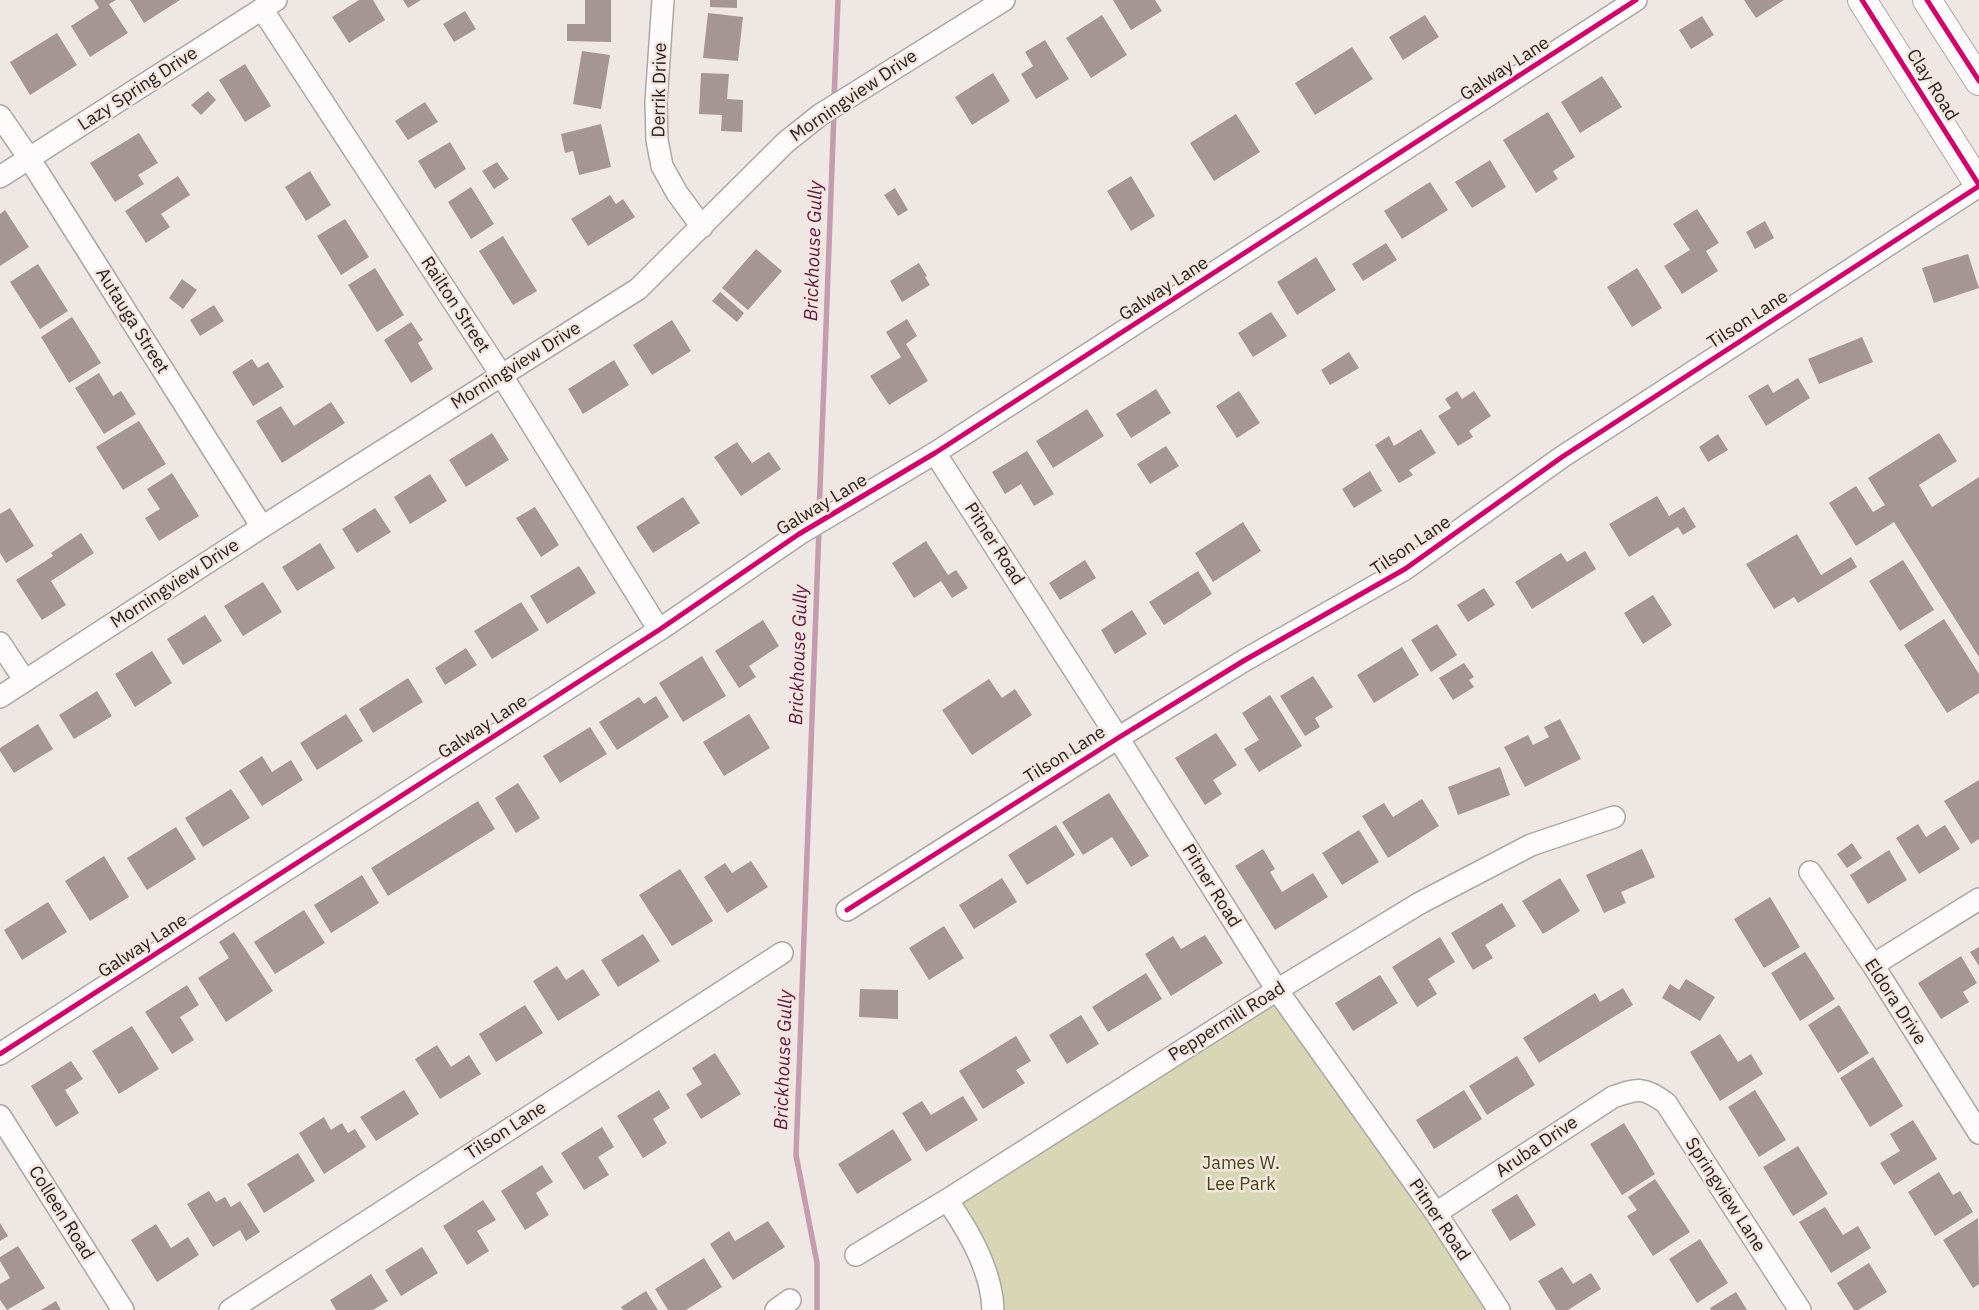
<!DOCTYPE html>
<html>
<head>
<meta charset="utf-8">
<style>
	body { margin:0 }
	canvas { display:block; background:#efe7e3 }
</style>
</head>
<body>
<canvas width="1979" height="1310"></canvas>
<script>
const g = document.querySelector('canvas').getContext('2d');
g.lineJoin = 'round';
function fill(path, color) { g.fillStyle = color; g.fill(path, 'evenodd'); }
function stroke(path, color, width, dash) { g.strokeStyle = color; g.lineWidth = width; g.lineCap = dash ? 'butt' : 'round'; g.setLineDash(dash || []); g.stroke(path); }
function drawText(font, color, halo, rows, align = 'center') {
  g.font = font + ' "IBM Plex Sans",sans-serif'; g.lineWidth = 5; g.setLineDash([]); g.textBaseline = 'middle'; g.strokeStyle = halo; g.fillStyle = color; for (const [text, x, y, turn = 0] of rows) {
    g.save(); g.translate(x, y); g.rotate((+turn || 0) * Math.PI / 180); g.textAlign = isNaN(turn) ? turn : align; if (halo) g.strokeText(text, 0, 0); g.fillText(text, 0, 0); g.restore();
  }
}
const green = new Path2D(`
	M1277,990L1499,1310H993L947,1200Z`);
const stream = new Path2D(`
	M834,100L838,0
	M819,515L834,112
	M817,1310V1263L796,1155L819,527`);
const building = new Path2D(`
	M94,0H116L109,4L128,33L90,57L71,26L99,8Z
	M130,0H180L144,23Z
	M359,0H373L385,20L349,43L332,17Z
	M403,0H421L408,8Z
	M585,0H611V42L567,41V24H585Z
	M710,0H737V8L710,7Z
	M1113,0H1155L1162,11L1131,30Z
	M1744,0H1784L1756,18Z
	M465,11L476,29L454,42L443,24Z
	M708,13L743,17L738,61L703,58Z
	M1102,15L1127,55L1091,78L1066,38Z
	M1425,15L1439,37L1403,60L1389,37Z
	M1702,16L1714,35L1691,49L1679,30Z
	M57,33L77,65L30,95L10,62Z
	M1045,40L1069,79L1036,99L1021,74L1033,66L1025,52Z
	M1352,47L1373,79L1315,115L1295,83Z
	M582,51L610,55L601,109L573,104Z
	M245,64L271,106L245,122L219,80Z
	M701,73L729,74L727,99L743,100L742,132L721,131L722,115L699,114Z
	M993,73L1010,101L972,125L955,97Z
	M1602,76L1622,107L1580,133L1561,102Z
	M208,91L216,100L201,115L191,105Z
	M425,102L438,122L408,140L395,121Z
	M1548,112L1575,157L1553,171L1558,179L1536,193L1503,140Z
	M1236,114L1260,152L1214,181L1190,143Z
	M601,124L611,167L579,175L573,151L565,153L561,134Z
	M139,133L158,163L138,175L144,184L115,202L90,163Z
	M450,142L466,169L435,189L418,161Z
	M1490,160L1506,187L1472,208L1455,182Z
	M497,162L509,179L494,189L482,171Z
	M310,171L331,205L306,221L285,187Z
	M178,176L190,195L161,214L170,227L146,243L125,211Z
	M1131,176L1155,216L1131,231L1107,191Z
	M1430,182L1448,210L1402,239L1384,211Z
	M471,187L494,224L471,239L448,202Z
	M895,188L908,210L898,216L884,195Z
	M610,195L616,204L623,199L635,217L588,246L571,219Z
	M1697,209L1719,243L1706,251L1718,271L1682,294L1664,266L1690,250L1673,224Z
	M5,210L29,247L0,266V214Z
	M345,219L369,257L341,275L317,236Z
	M1765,221L1774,238L1755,249L1746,232Z
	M503,236L537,291L513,305L479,251Z
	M1386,243L1397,260L1363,281L1352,264Z
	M756,249L782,271L748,310L722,288Z
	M1968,254L1979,288L1934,303L1922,268Z
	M1316,257L1336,290L1297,315L1277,282Z
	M919,263L927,276L925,277L930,285L902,302L890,281Z
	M38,264L68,311L40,329L10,282Z
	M375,268L404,315L377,332L348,285Z
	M1637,268L1662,308L1632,327L1607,287Z
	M182,279L197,290L183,309L169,298Z
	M720,292L744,313L737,322L712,301Z
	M214,305L224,321L200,336L190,320Z
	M1271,312L1287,336L1253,357L1238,333Z
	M72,317L101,363L69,383L41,337Z
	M907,319L917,336L906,344L928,381L889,405L870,376L901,357L886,332Z
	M672,320L691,351L652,375L633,345Z
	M411,322L423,340L418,343L433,369L411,383L384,340Z
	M1862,337L1873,362L1819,384L1808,359Z
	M1349,352L1359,368L1330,385L1321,370Z
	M252,359L258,368L268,362L284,387L253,406L232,372Z
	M614,360L629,385L583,414L568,389Z
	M99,373L113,396L121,391L136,414L104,434L75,388Z
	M1798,378L1810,398L1766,426L1748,396L1768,384L1773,393Z
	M1156,389L1171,413L1131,438L1116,414Z
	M1239,391L1260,423L1237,438L1216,406Z
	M1457,391L1462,399L1474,391L1491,416L1469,431L1473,437L1458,446L1438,416L1451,408L1445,399Z
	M331,402L345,423L282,463L256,421L281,406L294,426Z
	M1087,409L1104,436L1053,468L1036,441Z
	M139,421L166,464L123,490L96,447Z
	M1421,429L1436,453L1409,470L1413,475L1399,483L1375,445L1389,436L1394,446Z
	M492,433L509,460L466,487L449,460Z
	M1939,433L1957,461L1919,485L1932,507L1979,477V657L1894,522L1856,546L1829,503L1856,486L1873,512L1885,505L1868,478Z
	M1718,434L1728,450L1708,462L1699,447Z
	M737,442L752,463L769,452L781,469L741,496L714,457Z
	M1166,446L1179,466L1150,484L1137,464Z
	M1027,451L1054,494L1034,506L1021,484L1005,494L992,472Z
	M1370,471L1382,491L1354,508L1342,489Z
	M172,473L199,516L159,541L145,518L160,509L147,489Z
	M430,474L447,501L410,524L394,497Z
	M1657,496L1669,516L1684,507L1696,527L1683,535L1678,527L1629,557L1609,524Z
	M683,497L700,523L653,553L636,527Z
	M535,507L559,545L541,557L516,518Z
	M10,508L34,546L6,563L0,553V514Z
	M375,508L391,532L357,553L342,529Z
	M1243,522L1261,551L1213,582L1195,553Z
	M81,533L94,553L51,581L66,605L42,620L16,580L53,556L51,553Z
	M1797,534L1821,575L1851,557L1857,567L1798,603L1794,597L1774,609L1746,564Z
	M926,541L948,575L956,570L968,588L952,598L941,581L914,598L892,563Z
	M320,543L335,568L297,591L282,567Z
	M1585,551L1596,569L1532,609L1515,582L1561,553L1567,562Z
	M1085,560L1096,578L1060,600L1049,583Z
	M1903,560L1934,610L1900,631L1869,581Z
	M579,566L596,593L547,624L530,596Z
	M1198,571L1212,594L1164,625L1149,602Z
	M263,582L282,612L243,636L224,606Z
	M1484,588L1495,605L1468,622L1457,605Z
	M1653,595L1672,625L1643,644L1624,613Z
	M521,602L539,630L492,659L474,631Z
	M1132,610L1147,634L1115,654L1101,630Z
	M205,615L222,641L183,665L167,639Z
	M1944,619L1979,674V693L1947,713L1904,645Z
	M763,620L779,646L749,666L756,677L739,688L715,651Z
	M1437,624L1457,655L1431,672L1411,640Z
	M1402,647L1419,675L1374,703L1357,675Z
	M466,648L477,665L445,685L435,668Z
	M152,651L172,683L135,707L115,674Z
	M702,656L726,696L683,722L659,683Z
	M1464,663L1474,677L1469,680L1474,687L1453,700L1439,678Z
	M1313,676L1333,707L1315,718L1320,727L1305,736L1280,696Z
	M408,678L423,702L373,733L359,709Z
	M989,679L1002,698L1015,689L1032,715L972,755L942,710Z
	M97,691L112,716L74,739L59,715Z
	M1270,695L1302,746L1259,772L1244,749L1259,740L1242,713Z
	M656,696L669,717L617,750L599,722L639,697L644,704Z
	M346,714L363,741L317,770L300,743Z
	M749,714L770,748L724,776L703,742Z
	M1560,719L1581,759L1525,787L1504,747L1528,735L1533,745L1549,737L1544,727Z
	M38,724L53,749L14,773L0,751V748Z
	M590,727L607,754L560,783L543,756Z
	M1216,733L1237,765L1213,780L1222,794L1205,805L1175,758Z
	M262,756L272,772L291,760L303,780L262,806L239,771Z
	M1500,767L1510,795L1458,815L1448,787Z
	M1979,780V839L1971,844L1944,801Z
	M518,783L540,818L516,833L495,798Z
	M231,789L250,818L203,847L185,818Z
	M1109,793L1149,856L1131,867L1112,837L1083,855L1062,822Z
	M1422,799L1439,826L1388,858L1362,816L1384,803L1393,817Z
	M478,801L495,829L388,896L371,868Z
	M1918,824L1926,837L1945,825L1960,849L1919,874L1896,838Z
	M1056,825L1075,855L1027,885L1008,855Z
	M176,827L196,859L147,890L127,858Z
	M1359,830L1379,862L1342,885L1322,853Z
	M1852,843L1862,858L1847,868L1837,854Z
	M1263,849L1275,869L1270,872L1282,892L1313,873L1328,897L1275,930L1235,866Z
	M1642,849L1655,877L1621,892L1626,903L1604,913L1586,875Z
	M1889,850L1907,880L1868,904L1850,875Z
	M104,856L129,897L90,921L65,881Z
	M751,861L768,887L727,913L704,877L725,863L732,873Z
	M680,869L713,921L672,946L639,895Z
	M362,875L379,903L331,933L314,905Z
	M1002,878L1017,902L974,929L959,905Z
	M1560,878L1580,911L1543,934L1522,901Z
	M1770,897L1800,947L1764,968L1734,919Z
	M48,902L67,932L22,960L4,930Z
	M1502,903L1516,926L1485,945L1493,958L1473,970L1451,933Z
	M304,910L325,943L275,974L254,942Z
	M944,926L964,958L929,980L909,948Z
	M234,932L273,991L226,1022L198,978L229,958L219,942Z
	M643,934L660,961L618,987L601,960Z
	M1205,935L1223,963L1171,996L1145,954L1173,936L1181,949Z
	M1440,937L1455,962L1428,979L1437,994L1417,1007L1392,967Z
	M1979,947V966L1970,952Z
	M1805,952L1835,999L1800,1021L1771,973Z
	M1961,956L1977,983L1963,992L1969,1002L1941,1019L1918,983Z
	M557,966L566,980L583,969L600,995L558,1021L533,981Z
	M1146,973L1162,999L1108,1032L1092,1007Z
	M1380,975L1398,1003L1353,1031L1335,1003Z
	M1686,979L1715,997L1700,1021L1662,998L1670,984L1679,990Z
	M187,985L199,1005L180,1017L194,1040L172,1054L145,1012Z
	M1623,988L1633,1005L1539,1063L1523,1038L1595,993L1600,1002Z
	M860,989L898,990V1019L859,1017Z
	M525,1005L543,1033L496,1062L479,1034Z
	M1839,1005L1869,1053L1838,1073L1808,1025Z
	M1081,1015L1099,1044L1067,1064L1049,1035Z
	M132,1026L159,1069L119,1094L92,1051Z
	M1720,1034L1738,1062L1751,1054L1763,1074L1720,1101L1690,1052Z
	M1016,1036L1031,1061L1016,1070L1025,1083L983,1109L959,1071Z
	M437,1045L451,1067L469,1055L481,1074L440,1099L415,1059Z
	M715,1053L741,1094L701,1119L686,1094L702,1084L692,1068Z
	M1517,1056L1535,1085L1487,1115L1469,1086Z
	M1873,1057L1903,1106L1870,1127L1840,1078Z
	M71,1061L83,1079L65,1090L79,1113L56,1127L31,1086Z
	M404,1090L419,1114L376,1141L360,1117Z
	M659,1090L670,1108L653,1119L667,1143L643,1158L617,1116Z
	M1464,1090L1482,1119L1434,1149L1416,1120Z
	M1755,1090L1786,1140L1759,1157L1728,1107Z
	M963,1096L978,1120L926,1152L902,1113L922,1101L931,1115Z
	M324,1117L331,1130L342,1123L348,1133L355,1129L366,1147L324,1174L299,1133Z
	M1913,1120L1937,1159L1894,1185L1880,1163L1900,1151L1890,1134Z
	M1624,1123L1655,1174L1622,1195L1590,1144Z
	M602,1127L614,1147L598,1157L609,1175L584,1190L561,1153Z
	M893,1129L912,1160L857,1194L838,1164Z
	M1798,1146L1828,1194L1793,1216L1763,1167Z
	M298,1153L315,1181L264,1213L247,1184Z
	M542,1165L553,1182L536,1193L549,1215L525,1230L501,1191Z
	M1939,1172L1953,1195L1960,1191L1973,1212L1935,1236L1908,1192Z
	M1655,1179L1690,1232L1653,1256L1627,1216L1637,1210L1628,1197Z
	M209,1191L216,1202L225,1197L231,1207L240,1201L260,1232L246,1241L240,1230L213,1247L187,1204Z
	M1517,1194L1536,1225L1510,1241L1491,1210Z
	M483,1200L496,1220L477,1231L489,1251L467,1265L443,1226Z
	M1825,1207L1843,1235L1858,1226L1871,1248L1831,1273L1799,1222Z
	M1978,1218L1979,1284L1973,1288L1943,1240Z
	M768,1221L785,1247L733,1280L710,1244L729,1231L735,1241Z
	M0,1223L8,1236L0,1241Z
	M156,1224L171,1248L188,1237L199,1255L157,1282L131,1240Z
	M1700,1239L1728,1283L1697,1303L1669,1259Z
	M18,1246L45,1288L7,1310L0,1300V1284L10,1278L0,1261V1257Z
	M422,1247L438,1273L401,1296L385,1270Z
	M704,1258L722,1287L686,1310H668L655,1289Z
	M1869,1263L1887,1292L1858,1310H1854L1837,1283Z
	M1562,1267L1573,1284L1591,1273L1601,1289L1568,1310H1556L1538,1281Z
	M371,1274L388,1301L373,1310H336L330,1300Z
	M646,1291L658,1310H623L621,1307Z
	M1736,1292L1747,1310H1711L1710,1308Z
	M56,1301L61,1310H41Z`);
const street = new Path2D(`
	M663,0L656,102L657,140L662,166L677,193L702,227
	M262,9L502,376L659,630
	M0,116L29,158L262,527
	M0,177L276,0
	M935,453L1118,738L1277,990L1436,1213L1499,1310
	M0,643L25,681
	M0,697L262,527L638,289L786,142L820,115L1004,0
	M1810,872L1873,965L1979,1133
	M847,910L1118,738L1245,660L1405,569L1562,457L1979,186
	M1873,965L1979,899
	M0,1054L659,630L799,534L935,453L1636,0
	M0,1116L123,1310
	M947,1200C969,1231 992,1271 993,1310
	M1436,1213L1613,1097C1639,1088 1643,1087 1666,1103L1800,1310
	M856,1255L947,1200L1277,990L1420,903L1531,845L1614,817
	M230,1310L782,953
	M776,1310L790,1300`);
const primary = new Path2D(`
	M1862,0L1979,185
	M1927,0L1979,81`);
const cycleway = new Path2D(`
	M1862,0L1979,185
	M1927,0L1979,81
	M847,910L1118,738L1245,660L1405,569L1562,457L1979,186
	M0,1054L659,630L799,534L935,453L1636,0`);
const streetNames = [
	["Galway Lane",1505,69,-33],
	["Clay Road",1932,85,58],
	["Lazy Spring Drive",138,89,-33],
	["Derrik Drive",660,90,-89],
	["Morningview Drive",854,96,-34],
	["Galway Lane",1164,289,-33],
	["Railton Street",455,305,57],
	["Tilson Lane",1748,320,-33],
	["Autauga Street",132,321,58],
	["Morningview Drive",516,366,-32],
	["Galway Lane",822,505,-31],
	["Pitner Road",994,544,57],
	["Tilson Lane",1411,546,-34],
	["Morningview Drive",175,584,-33],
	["Galway Lane",483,727,-33],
	["Tilson Lane",1065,755,-32],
	["Pitner Road",1211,886,58],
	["Galway Lane",143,946,-33],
	["Eldora Drive",1895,1002,57],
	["Peppermill Road",1227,1022,-32],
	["Tilson Lane",506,1131,-33],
	["Aruba Drive",1537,1147,-34],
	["Springview Lane",1725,1195,57],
	["Colleen Road",61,1213,58],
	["Pitner Road",1439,1220,56]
];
const parkNames = [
	["James W.",1241,1164],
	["Lee Park",1241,1185]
];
const waterNames = [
	["Brickhouse Gully",814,251,-88],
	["Brickhouse Gully",799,655,-88],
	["Brickhouse Gully",784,1060,-88]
];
fill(green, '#d7d6b5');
stroke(stream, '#c49baf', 5.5);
fill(building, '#a59695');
stroke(street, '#ada7a4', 24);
stroke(primary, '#ada7a4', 30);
stroke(street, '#fdfbfb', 21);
stroke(primary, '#fdfbfb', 28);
stroke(cycleway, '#d6006c', 5);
drawText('18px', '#26201e', '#f4e6de', streetNames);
drawText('18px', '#444719', '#f4e6de', parkNames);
drawText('italic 19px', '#5b1744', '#f4e6de', waterNames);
</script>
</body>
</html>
